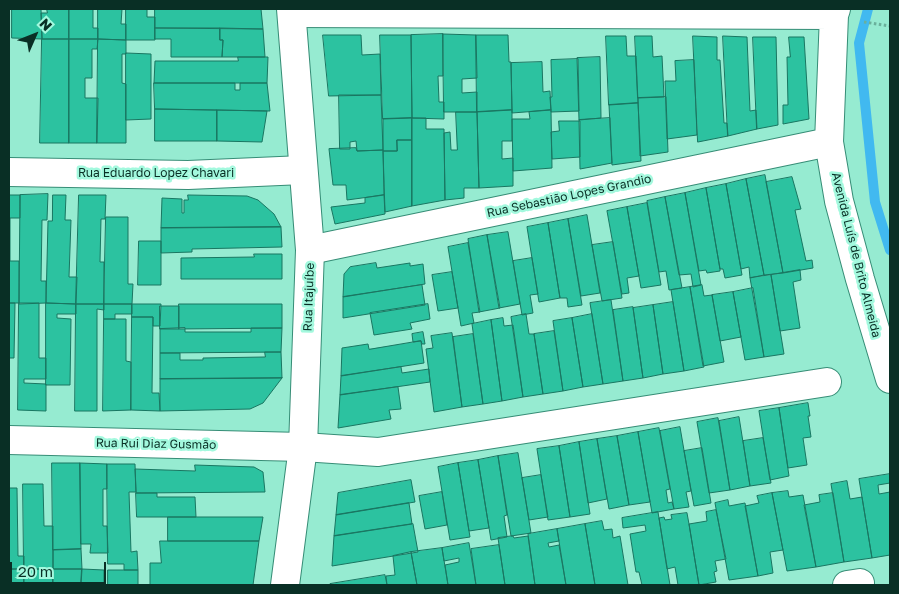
<!DOCTYPE html>
<html>
<head>
<meta charset="utf-8">
<style>
	body { margin:0 }
	#map { position:relative; width:899px; height:594px; overflow:hidden; background:#96ebd1; font-family:"Golos Text",sans-serif }
	canvas { display:block }
	.frame { position:absolute; inset:0; border:10px solid #092f25; pointer-events:none }
	.north { position:absolute; left:10px; top:10px; width:50px; height:50px; -webkit-text-stroke:4px #a3f9de; paint-order:stroke; rotate:46deg; font-size:14px; font-weight:700; line-height:20px; text-align:center; color:#092f25 }
	.north::after { content:''; display:block; margin:auto; width:18px; height:22px; background:#092f25; clip-path:polygon(50% 0,100% 100%,50% 72%,0 100%) }
	.scale { position:absolute; left:10px; top:562px; width:96px; height:22px; box-sizing:border-box; border:2px solid #092f25; border-top:0; padding-left:6px; font-size:15px; line-height:18px; white-space:nowrap; color:#092f25; -webkit-text-stroke:4px #a3f9de; paint-order:stroke }
</style>
</head>
<body>
<div id="map">
<canvas width="899" height="594"></canvas>
<div class="frame"></div>
<div class="north">N</div>
<div class="scale">20 m</div>
</div>
<script>
const g = document.querySelector('canvas').getContext('2d');
g.lineJoin = 'round';
function stroke(path, color, width, dash) { g.strokeStyle = color; g.lineWidth = width; g.lineCap = dash ? 'butt' : 'round'; g.setLineDash(dash || []); g.stroke(path); }
function fill(path, color) { g.fillStyle = color; g.fill(path, 'evenodd'); }
function drawText(font, color, halo, rows, align = 'center') {
  g.font = font + ' "Golos Text",sans-serif'; g.lineWidth = 5; g.setLineDash([]); g.textBaseline = 'middle'; g.strokeStyle = halo; g.fillStyle = color; for (const [text, x, y, turn = 0] of rows) {
    g.save(); g.translate(x, y); g.rotate((+turn || 0) * Math.PI / 180); g.textAlign = isNaN(turn) ? turn : align; if (halo) g.strokeText(text, 0, 0); g.fillText(text, 0, 0); g.restore();
  }
}
const stream = new Path2D(`
	M868,9L859,43L875,202L890,250`);
const building = new Path2D(`
	M12,9H41L42,39L12,38Z
	M47,9H69V39H42L41,13H47Z
	M69,9H93V28H98V39H69Z
	M98,9H122L121,24H126V40L98,39Z
	M126,9H147V17H155V40H126Z
	M155,9H261L263,29L155,28Z
	M155,28H220V40H223L222,57H171V39H155Z
	M220,28L263,29L265,57H222L223,40H220Z
	M443,34L476,35L477,78L462,79V93L477,92V112H444Z
	M443,34V76H438L439,102H444V119L412,118L411,35Z
	M323,35H361L362,55L380,54L381,95L329,96Z
	M380,35H411L412,118L383,119Z
	M476,35H508L509,62H511L512,110L477,112Z
	M606,36H626L627,56H636L638,103L609,105Z
	M635,36H652L653,57L662,56L664,97L638,98Z
	M693,36L717,37V60H720L724,123H727L728,136L698,142Z
	M723,36L747,37L750,111L756,110L757,129L728,136Z
	M753,37H776L778,125L757,129Z
	M789,37H804L809,119L783,124V105H788L787,57H790Z
	M42,39H69V143H40Z
	M69,39H98L97,49H92V78H85V98H98L97,143H69Z
	M98,39L126,40V54H122V83L126,84V143H97Z
	M126,53L151,54V119L126,120Z
	M238,57H268L267,83H154L155,61H238Z
	M600,57L601,118L579,120L577,58Z
	M578,59L579,111L551,112L550,97H552L551,60Z
	M694,60L697,135L667,139L665,81H676L675,61Z
	M542,62L543,92L550,91L551,110L512,113L511,63Z
	M154,83H235V90H240V83H267L270,111L155,109Z
	M339,95H381L383,150L357,151L356,141L350,142V149H340Z
	M666,97L668,152L640,156L638,98Z
	M638,103L641,161L612,165L609,105Z
	M155,109L217,110V141H155Z
	M217,110L267,111L262,142L217,141Z
	M512,110V141H502V159L513,158V186L479,188L477,112Z
	M551,110L552,168L513,171L512,119H530L529,112Z
	M456,112H477L479,188H464V198L445,200L444,133L450,132L451,150H457Z
	M412,118H426V129H444L445,200L412,206Z
	M412,118V140H397V151H383V119Z
	M610,118L612,163L580,169L579,120Z
	M559,121H580V157L552,159L551,132L559,131Z
	M397,140H412V206L385,212L383,151H397Z
	M356,148L357,151L383,150L384,195L347,200L346,185H333L329,149Z
	M765,175L783,273L764,275L746,179Z
	M792,177L801,209L795,210L806,261L812,260L813,268L783,273L766,182Z
	M746,179L764,275L750,278L749,267L741,269L726,184Z
	M726,184L742,275L725,278L723,269H720L706,188Z
	M706,188L720,269V271L707,273L706,270L699,271L685,193Z
	M685,193L701,285L693,287L691,274L679,275L665,197Z
	M48,194L47,220H42L41,281H46V303L19,304L20,195Z
	M9,195H20V218H9Z
	M53,195H66L65,220H71L69,277H77L76,304L46,303L48,221H52Z
	M79,195H106L105,219H101L100,262H104V304H76Z
	M188,195L247,196L258,200L274,214L281,227L161,228L162,198L182,199V213H184V200H188Z
	M384,195L385,214L335,224L331,207L365,203V198Z
	M665,197L682,288L669,290L666,271L659,272L647,201Z
	M647,203L661,285L641,288L627,207Z
	M627,207L639,276L627,278L629,293L622,294L607,211Z
	M587,215L600,293L581,296L568,219Z
	M106,217H128V284H133L132,304H104Z
	M9,218H10V261H19V303H9Z
	M568,219L582,305L568,307L567,298H560L548,223Z
	M548,223L560,298L539,302L527,227Z
	M281,227L282,247L192,249V252L161,253V228Z
	M508,232L520,304L499,308L487,235Z
	M487,235L500,308L479,312L468,239Z
	M139,241H161V285H138Z
	M613,242L622,298L602,301L592,245Z
	M468,243L480,312L472,313L474,323L461,326L448,247Z
	M254,254H282V279H181V258L254,257Z
	M532,258L538,294L530,295L533,313L522,315L513,261Z
	M376,263L377,268L410,263V266L423,264L425,284L343,297L344,274L350,267Z
	M800,270L801,280L793,282L800,328L780,331L771,275Z
	M452,272L458,308L438,311L432,275Z
	M771,275L784,354L764,357L750,278Z
	M422,285L425,305L343,318V297Z
	M702,285L704,296L712,295L724,362L703,366L690,287Z
	M690,287L704,367L684,371L671,290Z
	M753,288L764,357L745,360L733,292Z
	M733,292L741,337L720,341L712,295Z
	M611,300L623,381L603,384L590,303Z
	M673,302L684,371L663,374L653,305Z
	M9,303H15L14,358H9Z
	M19,303H39V358H46V379H24V383L46,384V411L18,410Z
	M46,303L76,304V314H57V318L71,319L70,385H46Z
	M76,304H104V310L97,309V411H75Z
	M104,304H132V314H115V319H104Z
	M132,304H161L160,326H153V317H132Z
	M179,304H282V328L179,329Z
	M428,304L430,319L410,323L412,329L374,335L370,313Z
	M653,305L663,374L643,378L633,308Z
	M160,306H179V329H160Z
	M633,307L643,378L623,381L613,310Z
	M526,314L529,334H534L543,394L523,397L511,317Z
	M592,314L603,384L583,387L572,318Z
	M132,317H153L152,393H159L160,411L131,410Z
	M503,318L504,326L513,325L523,397L502,401L491,320Z
	M572,318L583,387L563,391L553,321Z
	M104,319H126V361L131,362V410L103,411Z
	M491,320L502,401L483,404L472,324Z
	M185,328V332H251V328H282L281,352L160,353V329Z
	M554,331L563,391L543,394L534,334Z
	M423,332L425,344H422L421,341L413,342L412,334Z
	M452,333L462,407L434,412L426,349L433,348L431,336Z
	M473,334L483,404L462,407L453,337Z
	M421,341L424,363L341,376L342,348L368,344L369,349Z
	M265,352H281L282,378L160,379V353H180V360H203V358L265,357Z
	M401,367L402,373L429,369L430,382L340,395L341,376Z
	M282,378L263,403L250,409L160,411V379Z
	M398,387L401,409L389,410L391,419L338,428L340,395Z
	M808,403L810,416H808L811,437L803,438L807,465L788,468L779,408Z
	M779,408L789,476L770,480L759,411Z
	M739,417L750,486L730,490L719,421Z
	M718,418L730,490L709,493L697,422Z
	M680,427L691,491L686,492L689,507L674,509L660,431Z
	M659,428L670,489L666,490L668,503L672,502L674,509L652,513L638,432Z
	M638,432L650,502L629,505L617,436Z
	M617,436L629,505L609,509L597,439Z
	M763,438L771,483L750,486L743,441Z
	M597,439L607,499L588,503L579,442Z
	M579,442L590,514L570,517L559,446Z
	M559,446L570,517L548,520L537,449Z
	M702,448L711,503L694,506L684,451Z
	M518,453L531,533L511,536L498,456Z
	M498,456L507,515L504,516L507,537L491,540L478,460Z
	M478,460L489,528L469,531L458,463Z
	M52,463H80L81,549L53,550Z
	M80,463L107,464V489H103V526H107L108,553H90L91,544H81Z
	M458,463L470,537L450,540L438,467Z
	M107,464H135L136,492H129L131,552L137,551L138,570H124V564H108Z
	M195,465L254,467L263,472L265,492L136,493L135,469L195,471Z
	M890,474V483L878,485L879,494L890,492V555L872,558L859,479Z
	M541,475L548,517L529,520L522,478Z
	M411,480L415,502L336,515L338,493Z
	M847,481L850,499L862,497L872,558L844,562L831,484Z
	M23,484H43L44,526H53V569H24Z
	M9,488H17L18,556H24V569H9Z
	M788,491L789,497L803,495L816,567L787,571L772,493Z
	M442,492L447,525L425,529L419,496Z
	M136,493H157V497H195L196,517H137Z
	M772,493L783,550L770,552L773,573L758,576L745,506L759,503L757,496Z
	M833,493L844,562L816,567L804,505L820,502L819,495Z
	M728,500L729,506L745,503L758,576L729,580L715,503Z
	M409,503L412,524L334,536L336,515Z
	M716,510L726,559L715,561L717,571L714,572L716,582L699,585L689,524L707,521L706,512Z
	M658,512L670,585H642L639,572H636L630,534L646,531L645,525L623,528L622,518Z
	M687,513L689,524L699,585H678L675,567L667,569L659,518L664,517L665,520L672,519L671,515Z
	M168,517H263L259,541H168Z
	M602,521L604,530L612,529L613,538L620,536L628,585H595L585,524Z
	M413,524L418,552L332,566L334,536Z
	M585,524L595,585H566L557,529Z
	M557,529L559,541L548,543L549,547L559,545L566,585H535L528,534Z
	M511,536H513L514,538L528,536L535,585H505L498,538Z
	M160,541H259L253,585H150V563H161Z
	M469,543L476,585H448L445,565L459,562V558L444,561L442,548Z
	M499,545L505,585H476L471,549Z
	M442,548L448,585H417L411,552Z
	M81,549L82,569H53V550Z
	M411,552L417,585H387L386,576L395,575L393,556Z
	M9,569H24V585H9Z
	M24,569H53V585H24Z
	M53,569H82L81,585L53,584Z
	M82,569L104,570V585H81Z
	M108,570H138V585H108Z
	M385,575L387,585H330V584Z`);
const path = new Path2D(`
	M864,22L890,26`);
const minor = new Path2D(`
	M836,9L834,15L829,142L839,201L860,279L890,379
	M292,13L834,15
	M9,172L188,175L303,170
	M310,250L829,142
	M9,440L303,447L378,452L827,382
	M847,585L860,583`);
const major = new Path2D(`
	M285,585L303,447L310,250L291,9`);
const streetNames = [
	["Rua Eduardo Lopez Chavari",156,173],
	["Rua Sebastião Lopes Grandio",569,196,-12],
	["Avenida Luís de Brito Almeida",856,255,76],
	["Rua Itajuíbe",309,297,-88],
	["Rua Rui Diaz Gusmão",156,444,1]
];
stroke(stream, '#41b9f0', 10);
fill(building, '#2cc2a0');
stroke(building, '#197661', 1);
stroke(minor, '#368d76', 30);
stroke(major, '#368d76', 30);
stroke(path, '#6ab09b', 3, [2.5, 2.5]);
stroke(minor, '#fff', 28);
stroke(major, '#fff', 28);
drawText('12px', '#092f25', '#a3f9de', streetNames);
</script>
</body>
</html>
